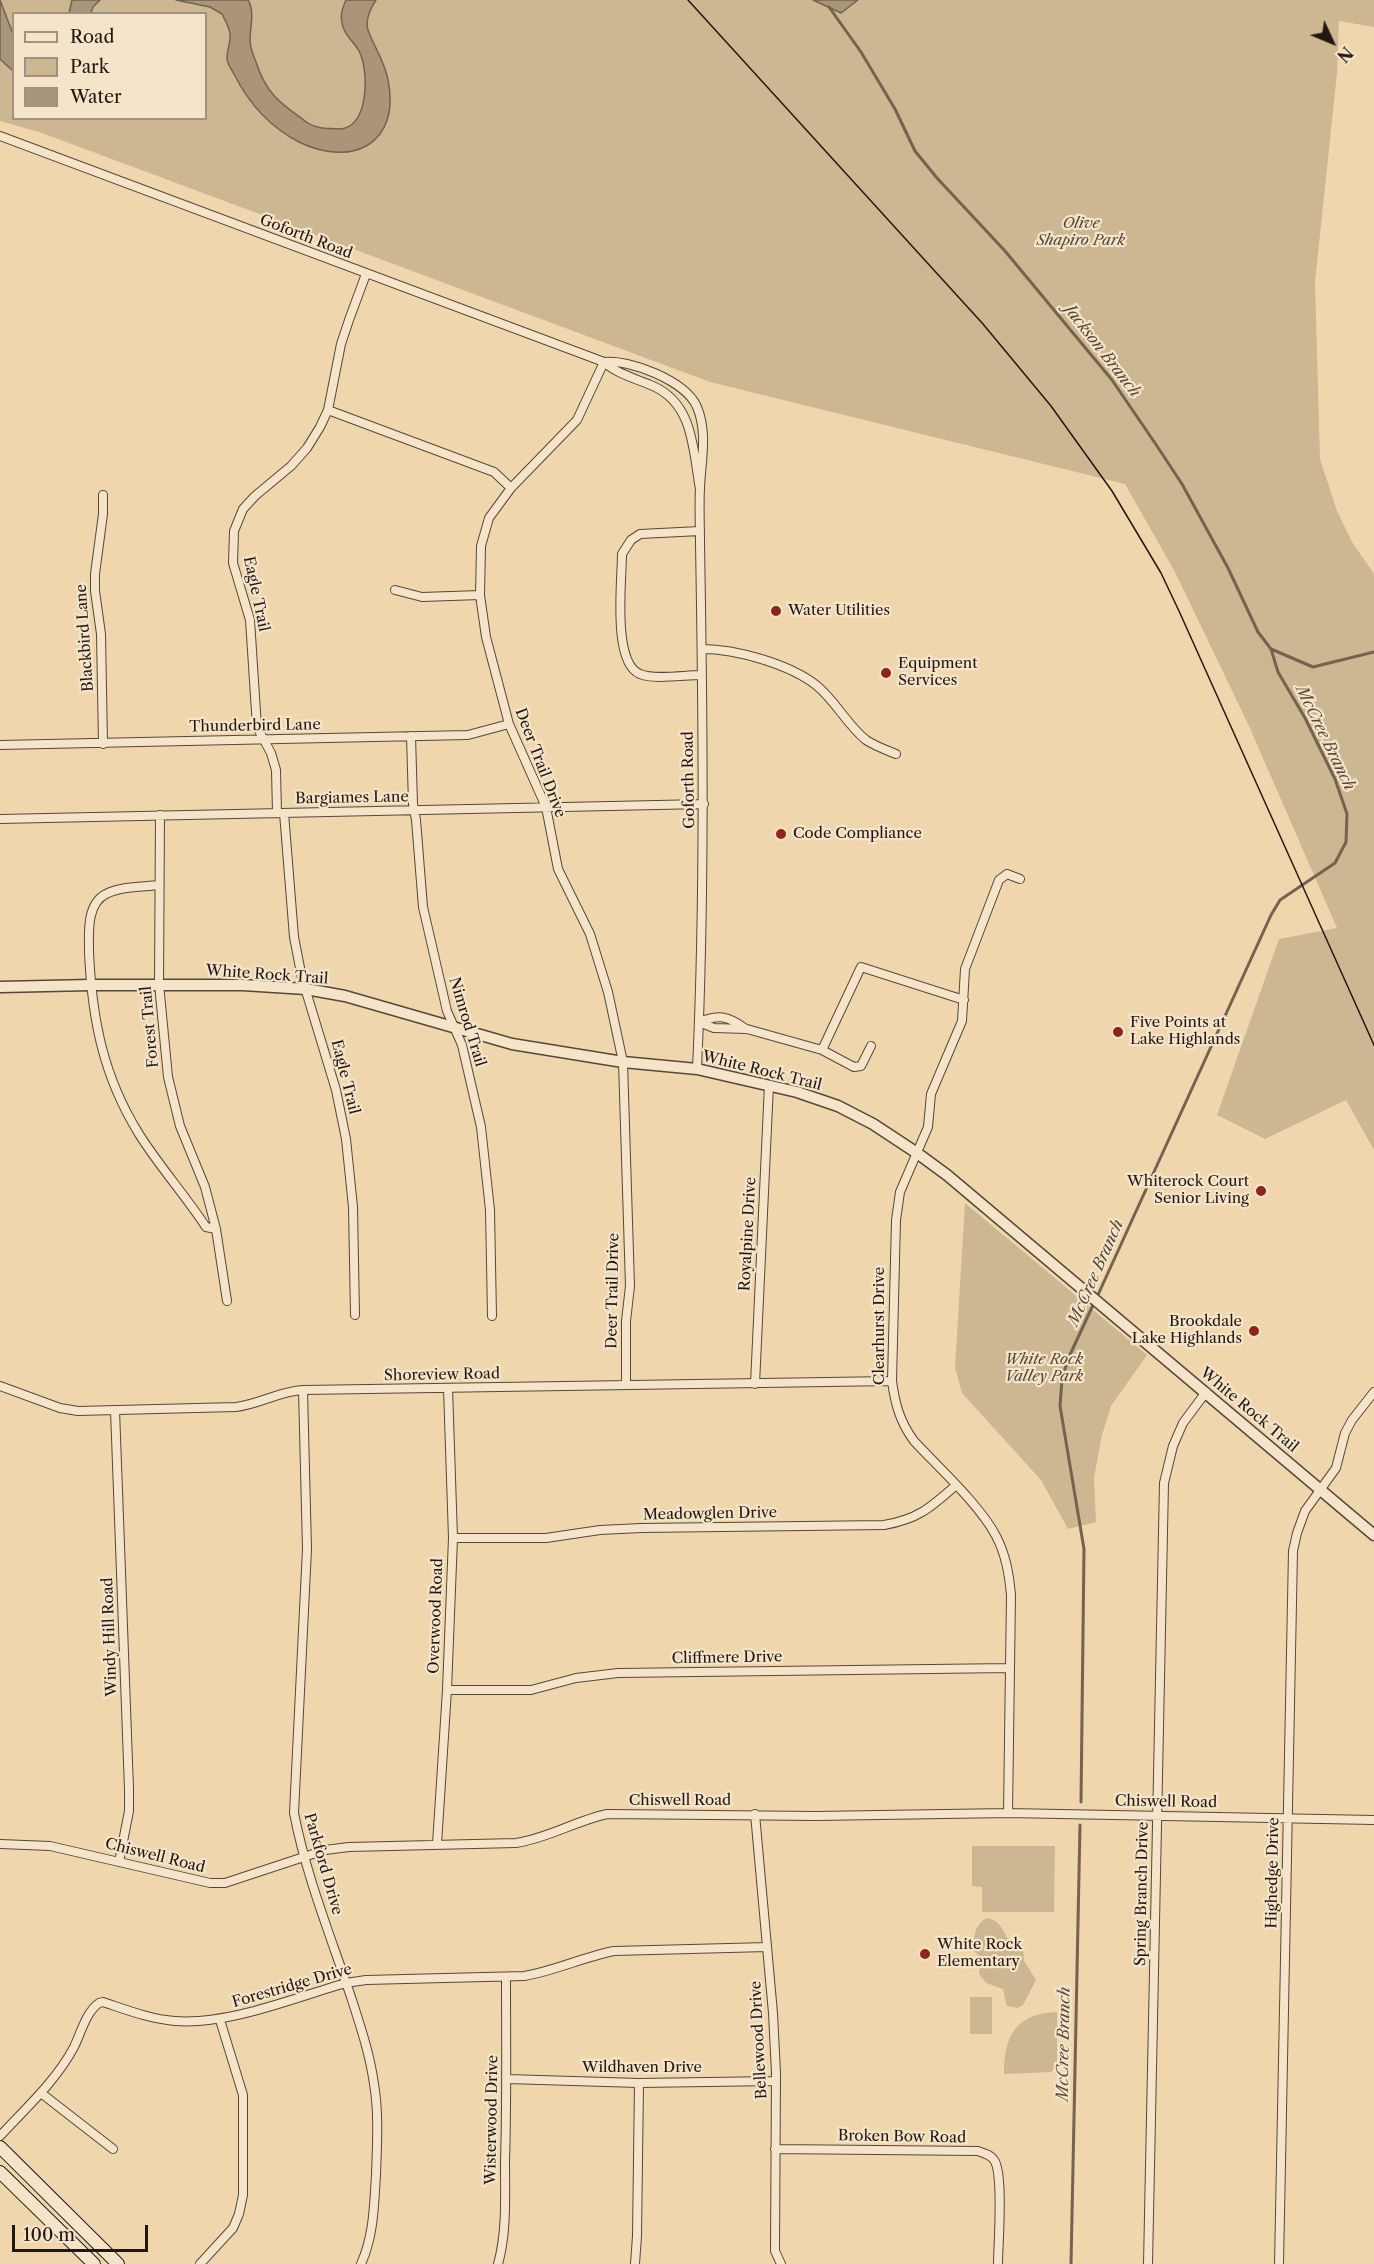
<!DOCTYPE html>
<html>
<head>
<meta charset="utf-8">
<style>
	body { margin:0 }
	#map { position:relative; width:1374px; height:2264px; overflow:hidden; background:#f0d6ad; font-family:"Libre Caslon Text",serif }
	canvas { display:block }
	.legend { position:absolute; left:12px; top:12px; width:195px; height:108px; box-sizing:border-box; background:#f5e4ca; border:2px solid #a09280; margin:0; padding:8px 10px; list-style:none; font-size:18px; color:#211811 }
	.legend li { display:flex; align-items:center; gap:12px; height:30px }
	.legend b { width:30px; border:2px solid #a09280 }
	.north { position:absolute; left:1302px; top:12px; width:60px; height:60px; -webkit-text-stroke:4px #f5e4ca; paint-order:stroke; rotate:134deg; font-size:16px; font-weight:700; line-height:24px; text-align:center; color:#211811 }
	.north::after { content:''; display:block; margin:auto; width:21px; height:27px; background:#211811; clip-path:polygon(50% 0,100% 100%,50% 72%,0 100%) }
	.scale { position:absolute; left:12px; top:2225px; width:136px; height:27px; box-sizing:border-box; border:3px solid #211811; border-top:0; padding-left:8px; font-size:18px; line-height:21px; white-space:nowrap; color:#211811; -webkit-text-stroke:4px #f5e4ca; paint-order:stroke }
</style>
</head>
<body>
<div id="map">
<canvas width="1374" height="2264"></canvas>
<ul class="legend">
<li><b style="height:8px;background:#f5e4ca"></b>Road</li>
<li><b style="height:16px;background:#cdb692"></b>Park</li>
<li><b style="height:16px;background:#aa9578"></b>Water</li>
</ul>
<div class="north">N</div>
<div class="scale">100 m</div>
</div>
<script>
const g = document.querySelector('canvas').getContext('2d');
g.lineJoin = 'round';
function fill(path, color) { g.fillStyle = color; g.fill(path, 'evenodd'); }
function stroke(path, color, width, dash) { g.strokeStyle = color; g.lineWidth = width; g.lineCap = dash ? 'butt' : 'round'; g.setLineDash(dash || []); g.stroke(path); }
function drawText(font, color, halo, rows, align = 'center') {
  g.font = font + ' "Libre Caslon Text",serif'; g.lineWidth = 4.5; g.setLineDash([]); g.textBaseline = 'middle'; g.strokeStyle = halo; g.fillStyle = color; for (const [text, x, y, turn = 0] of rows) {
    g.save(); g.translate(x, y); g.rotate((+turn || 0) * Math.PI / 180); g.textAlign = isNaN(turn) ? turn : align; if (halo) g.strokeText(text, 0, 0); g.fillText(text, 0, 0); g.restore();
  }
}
const green = new Path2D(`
	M0,0H1374V27L1339,21L1337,73L1315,282L1320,459L1337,511L1352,542L1374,574V1150L1346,1100L1265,1139L1217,1115L1279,939L1337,928L1249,726L1175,572L1125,484L710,382L42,133L0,121ZM14,14H206V118H14Z
	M965,1203L1147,1355L1111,1406L1102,1435L1094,1478L1096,1522L1068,1529L1041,1480L962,1393L955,1367Z
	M972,1846H1055L1054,1912H982V1887L972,1886Z
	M987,1918C999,1921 1002,1927 1007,1938L1023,1946L1024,1961L1036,1980L1023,2005L1018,2008L1007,2006L1003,1989L986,1983L979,1974L981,1958L973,1950C975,1937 973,1925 987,1918Z
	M970,1997H992V2034H970Z
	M1057,2012V2066L1051,2072L1004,2074C1004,2035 1016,2014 1057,2012Z`);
const water = new Path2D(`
	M0,0L13,34V71L0,59Z
	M72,0H100L93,7L91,13H69Z
	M176,0H248C255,11 250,28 250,40C250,48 253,55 256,62C266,94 281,104 308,123C317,129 326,128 338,129C369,130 369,73 360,53C355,42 343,35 342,22C340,14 343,7 346,0H376C370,9 365,19 368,30C374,47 385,62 388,80C401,144 352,168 299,142C270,127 248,102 234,74C231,69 227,63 227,58C227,50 231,42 230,35C230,28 225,20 222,14L210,7Z
	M813,0H858L841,13Z`);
const stream = new Path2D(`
	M829,7L861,52L895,109L915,151L937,178L1005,251L1112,380L1157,446L1182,484L1228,568L1258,632L1271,649L1313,667L1374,652
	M1097,1297L1271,915L1280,900L1335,863L1346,842L1347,814L1335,779L1305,718L1278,672L1271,649
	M1081,1802L1084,1549L1060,1406L1062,1379L1068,1359L1094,1303
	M1071,2264L1080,1825`);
const minor = new Path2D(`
	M0,136L604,362C617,374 637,379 653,386C694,404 693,451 700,489
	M604,362L577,420L511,488L489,518L481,546L480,595L486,637L509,724L546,807L558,869L590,934L608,992L623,1062L630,1286L626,1321V1385
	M604,362C630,359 686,381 697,407C708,433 701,461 700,488C699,506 700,525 700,543C703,718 705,894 697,1069
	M328,410L494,472L511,488
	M700,531L640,534L631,540L622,554C622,580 612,663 640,674C654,680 684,675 701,675
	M395,590L422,597L480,595
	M702,649C736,649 789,664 816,685C835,700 847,725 866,740C875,746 886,750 896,754
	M411,736L413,804L416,820L423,907L447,1011L462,1045L481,1127L490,1210L492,1316
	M103,744L101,634L95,591V574L103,514V495
	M0,745L468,735L509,724
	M277,813L276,770L271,753L257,727L250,620L233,563L234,531L243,509L255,496L291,466L307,448L320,427L328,410L341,344L349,320L366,274
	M284,813L294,937L302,978L336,1090L346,1139L353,1207L355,1315
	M160,815L159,984L168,1077L180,1126L205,1187L216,1229L227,1301
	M0,819L704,804
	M159,885C143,887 121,886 106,894C86,904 89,934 89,952C92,1019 103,1076 139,1134C159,1166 185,1195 206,1227L216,1229
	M699,1022L714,1028L747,1029L822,1050L861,967L964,1000
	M699,1022C720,1014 728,1016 746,1029
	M822,1050L854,1067L861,1066L871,1046
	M755,1384L769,1085
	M0,1386L60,1408L78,1411L236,1407C260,1404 280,1391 303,1390L892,1381
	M303,1390L307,1549L294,1813C306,1876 332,1940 352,2000C361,2028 370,2055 374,2084C379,2113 377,2145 376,2175C374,2205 374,2235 361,2264
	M115,1410L129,1789V1811L119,1862
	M453,1538H546L600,1530L641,1528L884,1525C918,1519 930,1508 955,1486
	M447,1690H531L576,1678L618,1673L1010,1668
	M1008,1813L1011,1595C1009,1574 1006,1555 996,1536C980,1505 938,1467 914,1441C900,1422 895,1404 892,1381L896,1220L900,1192L928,1127L931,1094L962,1021L965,969L999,880L1007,874L1020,879
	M755,1814L773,2013L776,2073L775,2251L781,2264
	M0,1844L50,1846L210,1883H225L325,1850L349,1847L516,1843C549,1838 575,1821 607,1814L816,1816L1008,1813L1374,1820
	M437,1844L447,1690L453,1538L448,1388
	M507,2079L639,2083L776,2081
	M41,2093L113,2149
	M0,2136C26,2108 56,2081 74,2047C81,2033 86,2012 99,2003L103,2002C127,2010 150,2019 175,2021C230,2025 293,1998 346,1983L366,1980L524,1976C555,1971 583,1957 614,1951L767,1947
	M775,2149L978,2151C984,2153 991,2155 994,2160C1004,2173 998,2245 998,2264
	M200,2264L233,2228L239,2214L243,2195V2095L220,2020
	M498,2264C507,2232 505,2196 505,2162C507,2100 506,2039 506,1977
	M635,2264L637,2236L639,2083
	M1148,2264L1164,1483L1173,1446L1183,1423L1206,1392
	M1279,2264L1293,1551L1297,1533L1305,1511L1336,1468L1345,1433L1352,1420L1374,1392`);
const tertiary = new Path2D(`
	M0,987L91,985H243L306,989L345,996L512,1044L623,1062L697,1069L797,1092L838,1106L873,1124L917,1153L947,1175L1374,1535`);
const secondary = new Path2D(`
	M0,2147L118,2264
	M0,2172L94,2264`);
const tram = new Path2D(`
	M688,0L983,324L1051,406L1112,491L1161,573L1179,611L1374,1045`);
const markers = [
	[776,611,6,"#8f2418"],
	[886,673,6,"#8f2418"],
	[781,834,6,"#8f2418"],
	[1118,1032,6,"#8f2418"],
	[1261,1191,6,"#8f2418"],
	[1254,1331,6,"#8f2418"],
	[925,1954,6,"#8f2418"]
];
const parkNames = [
	["Olive",1081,224],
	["Shapiro Park",1081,241],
	["White Rock",1044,1360],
	["Valley Park",1044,1377]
];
const streetNames = [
	["Goforth Road",306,237,21],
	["Eagle Trail",256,594,78],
	["Blackbird Lane",85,638,-94],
	["Thunderbird Lane",255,726,-1],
	["Deer Trail Drive",540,763,69],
	["Goforth Road",689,780,-91],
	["Bargiames Lane",352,798,-1],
	["White Rock Trail",267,975,4],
	["Nimrod Trail",467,1022,73],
	["Forest Trail",150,1027,-95],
	["White Rock Trail",762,1071,14],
	["Eagle Trail",345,1077,76],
	["Royalpine Drive",748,1234,-87],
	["Deer Trail Drive",613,1291,-89],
	["Clearhurst Drive",880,1326,-90],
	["Shoreview Road",442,1375,-1],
	["White Rock Trail",1249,1410,40],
	["Meadowglen Drive",710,1514,-1],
	["Overwood Road",436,1616,-88],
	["Windy Hill Road",110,1637,-92],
	["Cliffmere Drive",727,1658,-1],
	["Chiswell Road",680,1801],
	["Chiswell Road",1166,1802,1],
	["Chiswell Road",155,1856,14],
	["Parkford Drive",323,1864,74],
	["Highedge Drive",1273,1873,-89],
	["Spring Branch Drive",1142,1894,-89],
	["Forestridge Drive",292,1986,-16],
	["Bellewood Drive",759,2040,-93],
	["Wildhaven Drive",642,2068],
	["Wisterwood Drive",492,2120,-89],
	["Broken Bow Road",902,2137,1]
];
const poiNames = [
	["Water Utilities",788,611],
	["Equipment",898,664],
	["Services",898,681],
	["Code Compliance",793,834],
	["Five Points at",1130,1023],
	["Lake Highlands",1130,1040],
	["Whiterock Court",1249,1182,"right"],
	["Senior Living",1249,1199,"right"],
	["Brookdale",1242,1322,"right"],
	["Lake Highlands",1242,1339,"right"],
	["White Rock",937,1945],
	["Elementary",937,1962]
];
const waterNames = [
	["Jackson Branch",1102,351,52],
	["McCree Branch",1325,738,64],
	["McCree Branch",1096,1273,-66],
	["McCree Branch",1064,2044,-89]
];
fill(green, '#cdb692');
fill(water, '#aa9578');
stroke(water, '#73634f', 1.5);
stroke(stream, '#73634f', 3);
stroke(minor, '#554838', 10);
stroke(tertiary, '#554838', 13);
stroke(secondary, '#211811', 14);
stroke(minor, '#f5e4ca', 8);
stroke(tertiary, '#f5e4ca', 10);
stroke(secondary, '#f5e4ca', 12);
stroke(tram, '#211811', 1.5);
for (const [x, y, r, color] of markers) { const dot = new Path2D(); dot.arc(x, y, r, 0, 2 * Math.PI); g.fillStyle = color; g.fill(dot); stroke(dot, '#f5e4ca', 2); }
drawText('italic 15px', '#554738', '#f5e4ca', parkNames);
drawText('15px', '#211811', '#f5e4ca', streetNames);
drawText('15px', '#211811', '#f5e4ca', poiNames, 'left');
drawText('italic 16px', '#584a3a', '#f5e4ca', waterNames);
</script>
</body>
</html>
